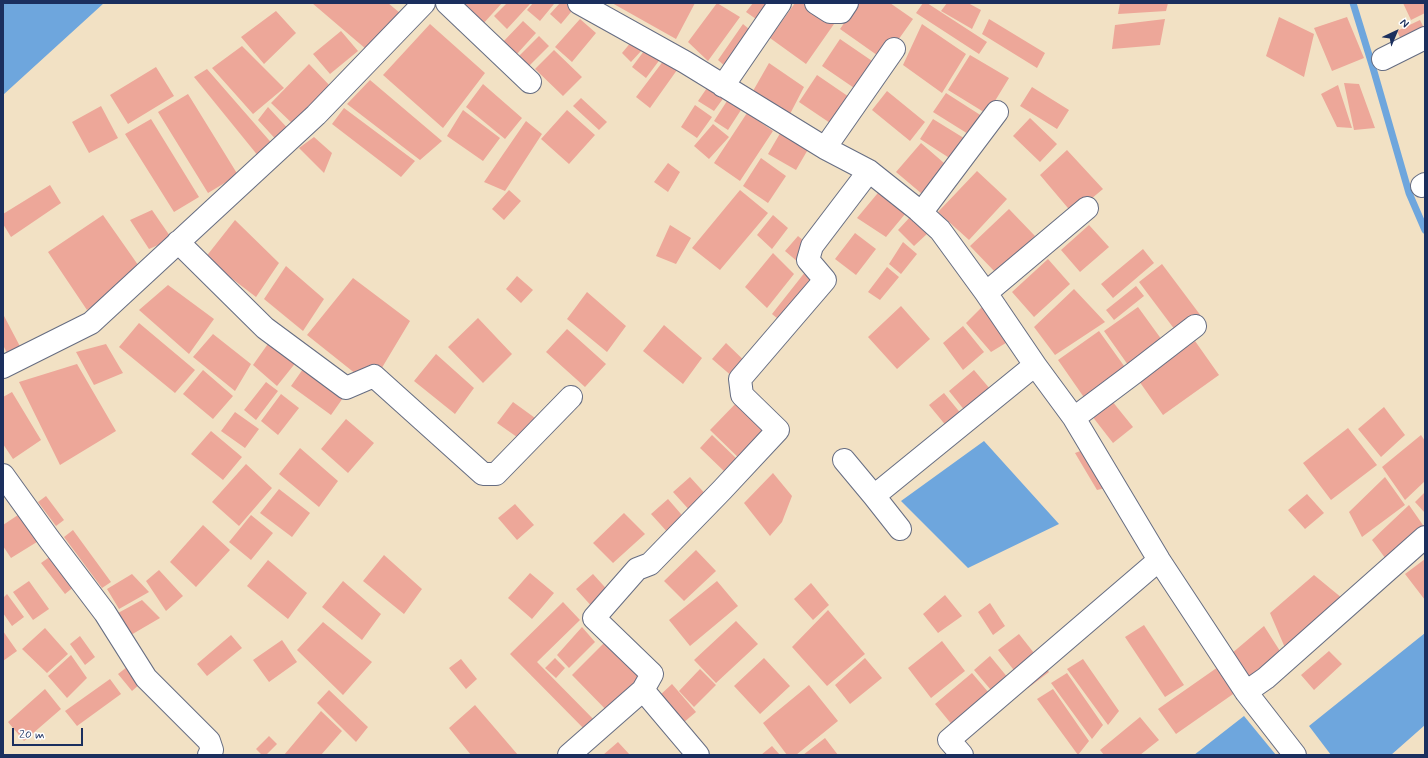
<!DOCTYPE html>
<html>
<head>
<meta charset="utf-8">
<style>
	body { margin:0 }
	#map { position:relative; width:1428px; height:758px; overflow:hidden; background:#f2e1c4; font-family:Mynerve,sans-serif }
	canvas { display:block }
	.frame { position:absolute; inset:0; border:4px solid #1b2f5e; pointer-events:none }
	.north { position:absolute; left:1376px; top:12px; width:40px; height:40px; -webkit-text-stroke:3px #fff; paint-order:stroke; rotate:44deg; font-size:11px; font-weight:700; line-height:16px; text-align:center; color:#1b2f5e }
	.north::after { content:''; display:block; margin:auto; width:14px; height:18px; background:#1b2f5e; clip-path:polygon(50% 0,100% 100%,50% 72%,0 100%) }
	.scale { position:absolute; left:12px; top:728px; width:71px; height:18px; box-sizing:border-box; border:2px solid #1b2f5e; border-top:0; padding-left:5px; font-size:12px; line-height:14px; white-space:nowrap; color:#1b2f5e; -webkit-text-stroke:3px #fff; paint-order:stroke }
</style>
</head>
<body>
<div id="map">
<canvas width="1428" height="758"></canvas>
<div class="frame"></div>
<div class="north">N</div>
<div class="scale">20 m</div>
</div>
<script>
const g = document.querySelector('canvas').getContext('2d');
g.lineJoin = 'round';
function fill(path, color) { g.fillStyle = color; g.fill(path, 'evenodd'); }
function stroke(path, color, width, dash) { g.strokeStyle = color; g.lineWidth = width; g.lineCap = dash ? 'butt' : 'round'; g.setLineDash(dash || []); g.stroke(path); }
const water = new Path2D(`
	M3,3H104L3,95Z
	M984,441L1059,524L968,568L901,501Z
	M1425,633V725L1391,755H1331L1309,726Z
	M1244,716L1276,755H1194Z`);
const stream = new Path2D(`
	M1353,3L1373,68L1409,193L1425,230`);
const building = new Path2D(`
	M312,3H388L406,18L373,55Z
	M457,3H502L482,25Z
	M507,3L530,4L507,29L494,16Z
	M533,3H553L554,4L540,21L527,10Z
	M560,3H572L576,6L561,24L550,14Z
	M612,3H695L676,39Z
	M717,3L740,17L708,61L688,42Z
	M753,3H782L766,26L746,12Z
	M795,3H805L834,24L806,64L770,38Z
	M858,3H890L913,19L884,60L840,29Z
	M923,3H927L987,42L979,54L916,13Z
	M947,3H968L981,10L972,29L941,11Z
	M1120,3H1168L1166,11L1118,14Z
	M1403,3H1425V13L1411,20Z
	M276,11L296,33L264,64L241,37Z
	M1279,17L1314,34L1304,77L1266,56Z
	M1347,17L1364,58L1332,71L1314,28Z
	M580,19L596,33L572,62L555,47Z
	M989,19L1045,53L1037,68L982,34Z
	M1165,19L1160,45L1112,49L1115,25Z
	M1420,20L1425,30L1404,46L1397,31Z
	M523,21L536,33L516,55L502,43Z
	M430,24L485,73L443,128L383,75Z
	M743,24L762,40L736,76L718,60Z
	M922,24L966,54L942,93L903,65Z
	M341,31L358,51L330,74L313,54Z
	M539,36L549,46L528,67L518,57Z
	M840,39L878,65L860,92L822,66Z
	M632,41L642,50L631,62L622,53Z
	M242,46L284,88L253,114L212,68Z
	M647,47L661,58L646,78L632,67Z
	M554,50L582,77L563,96L535,69Z
	M970,55L1009,78L987,114L948,90Z
	M664,60L677,70L650,108L636,97Z
	M769,63L804,87L790,114L753,91Z
	M309,64L333,89L296,127L271,103Z
	M156,67L174,96L128,124L110,95Z
	M207,69L275,147L259,157L194,77Z
	M817,75L855,101L836,127L799,102Z
	M370,80L442,141L420,160L347,104Z
	M1344,83L1359,84L1375,128L1354,130Z
	M483,84L522,118L505,139L466,107Z
	M709,85L725,96L714,111L698,101Z
	M1338,85L1352,128L1337,127L1321,94Z
	M1032,87L1069,110L1057,129L1020,106Z
	M887,91L925,122L910,141L872,110Z
	M946,93L985,118L973,137L933,112Z
	M188,94L238,175L208,193L158,112Z
	M581,98L607,122L599,130L573,106Z
	M727,101L741,110L728,130L714,121Z
	M695,105L712,117L697,138L681,127Z
	M101,106L118,138L89,153L72,122Z
	M268,107L292,133L280,144L258,120Z
	M344,108L415,161L401,177L332,124Z
	M463,110L500,138L483,161L447,136Z
	M567,110L595,135L569,164L541,139Z
	M747,113L773,131L740,181L714,163Z
	M1030,118L1057,144L1040,162L1013,136Z
	M151,119L199,197L174,212L125,134Z
	M933,119L967,140L954,161L920,139Z
	M526,121L542,134L505,191L484,182Z
	M713,124L729,137L709,159L694,146Z
	M782,130L810,146L796,170L768,154Z
	M314,137L332,153L324,173L299,148Z
	M921,143L952,170L928,199L896,172Z
	M1067,150L1103,189L1073,214L1040,175Z
	M761,158L786,176L768,203L743,186Z
	M668,163L680,172L668,192L654,182Z
	M977,171L1007,199L969,240L938,212Z
	M50,185L61,203L11,237L3,224V214Z
	M882,188L910,208L886,237L857,218Z
	M509,190L521,201L504,220L492,209Z
	M740,190L768,213L720,270L692,248Z
	M1009,209L1035,236L996,273L970,246Z
	M152,210L172,239L149,249L130,220Z
	M103,215L143,272L87,310L48,252Z
	M773,215L788,228L772,249L757,235Z
	M911,216L928,233L914,246L898,230Z
	M235,220L279,263L256,297L205,258Z
	M670,225L691,238L676,264L656,256Z
	M1089,225L1109,247L1080,272L1061,250Z
	M855,233L876,249L856,275L835,259Z
	M798,236L818,253L805,268L785,251Z
	M903,242L917,254L901,274L889,264Z
	M1143,249L1154,263L1113,298L1101,284Z
	M773,253L794,274L767,308L745,287Z
	M1048,259L1070,284L1034,317L1012,292Z
	M813,262L829,276L789,328L772,314Z
	M1162,264L1201,316L1178,334L1139,282Z
	M286,266L324,299L303,331L264,299Z
	M887,267L899,277L880,300L868,292Z
	M517,276L533,290L521,303L506,289Z
	M353,278L410,321L371,386L307,335Z
	M168,285L214,319L189,354L139,310Z
	M1136,286L1144,296L1114,320L1106,310Z
	M1074,289L1105,322L1055,355L1034,327Z
	M587,292L626,326L607,352L567,319Z
	M989,300L1019,335L991,352L966,323Z
	M901,306L930,339L897,369L868,337Z
	M1138,307L1167,347L1133,372L1104,331Z
	M3,314L24,354L11,361L3,345Z
	M478,318L512,354L483,383L448,347Z
	M139,323L195,370L175,393L119,347Z
	M664,325L702,358L683,384L643,351Z
	M963,326L984,352L963,370L943,343Z
	M567,329L606,364L585,387L546,352Z
	M277,331L305,351L277,386L253,365Z
	M1099,331L1132,377L1090,406L1058,360Z
	M213,334L251,364L235,391L193,357Z
	M1195,341L1219,375L1163,415L1139,381Z
	M726,343L754,370L741,384L712,359Z
	M106,344L123,373L94,385L76,352Z
	M436,354L474,388L455,414L414,381Z
	M310,359L350,388L331,415L291,386Z
	M77,364L116,431L60,465L19,382Z
	M203,370L233,396L213,419L183,394Z
	M974,370L996,396L970,417L949,391Z
	M266,382L278,391L256,420L244,410Z
	M12,392L41,440L13,459L3,444V397Z
	M944,393L967,421L952,433L929,405Z
	M281,394L299,408L278,435L261,421Z
	M741,398L776,432L745,464L710,430Z
	M1112,401L1133,427L1113,443L1092,416Z
	M513,402L542,423L527,444L497,423Z
	M1384,407L1405,435L1381,457L1358,429Z
	M235,412L259,429L245,448L221,431Z
	M346,419L374,443L348,473L321,449Z
	M1348,428L1377,465L1331,500L1303,463Z
	M211,431L242,457L223,480L191,454Z
	M712,435L739,461L727,474L700,448Z
	M1421,435L1425,441V481L1405,500L1382,467Z
	M1091,447L1110,487L1097,490L1075,453Z
	M300,448L338,481L319,507L279,474Z
	M246,464L272,488L239,526L212,502Z
	M773,473L792,496L782,522L770,536L744,503Z
	M690,477L709,498L692,513L673,492Z
	M1385,477L1405,505L1362,537L1349,512Z
	M279,489L310,513L292,537L260,513Z
	M1425,492V513L1415,502Z
	M1307,494L1324,513L1305,529L1288,510Z
	M46,496L64,520L56,526L38,502Z
	M668,499L687,521L670,535L651,514Z
	M515,504L534,525L517,540L498,518Z
	M1409,505L1425,528L1396,573L1372,540Z
	M27,509L45,537L11,558L3,546V525Z
	M624,513L645,534L613,563L593,543Z
	M251,515L273,533L251,560L229,542Z
	M203,525L230,550L196,587L170,562Z
	M73,530L111,582L102,588L64,537Z
	M696,550L716,571L684,601L664,581Z
	M58,551L81,581L65,594L41,563Z
	M384,555L422,589L404,614L363,581Z
	M1425,559V600L1405,574Z
	M268,560L307,593L288,619L247,586Z
	M159,570L183,596L166,611L146,581Z
	M530,573L554,593L532,619L508,598Z
	M132,574L149,592L119,609L107,589Z
	M593,574L612,595L595,610L576,589Z
	M1314,575L1348,603L1289,657L1270,613Z
	M29,581L49,609L33,620L13,592Z
	M343,581L381,614L362,640L322,607Z
	M717,581L738,606L690,646L669,620Z
	M811,583L829,605L813,620L794,599Z
	M7,594L24,617L12,626L3,613V598Z
	M945,595L962,616L938,633L923,614Z
	M142,600L160,618L124,639L107,619Z
	M563,602L580,620L537,662L605,731L595,740L510,654Z
	M990,603L1005,626L993,635L978,612Z
	M828,610L865,654L827,686L792,647Z
	M736,621L758,644L716,683L694,660Z
	M323,622L372,662L343,695L297,650Z
	M1144,625L1184,685L1165,697L1125,637Z
	M1264,626L1287,662L1251,686L1231,654Z
	M582,627L595,642L569,668L557,655Z
	M45,628L68,654L47,673L22,649Z
	M3,631L17,651L3,661Z
	M1019,634L1049,672L1028,688L998,650Z
	M231,635L242,648L207,676L197,664Z
	M80,636L95,657L85,665L70,644Z
	M608,639L648,688L615,719L572,675Z
	M282,640L297,662L269,682L253,660Z
	M942,641L965,671L931,698L908,668Z
	M1329,651L1342,664L1314,690L1301,675Z
	M71,655L87,678L67,698L48,676Z
	M990,656L1018,690L1002,703L974,670Z
	M555,658L565,668L556,678L545,668Z
	M764,658L790,686L760,714L734,686Z
	M865,658L882,678L850,704L835,685Z
	M461,659L477,679L466,689L449,668Z
	M1083,659L1119,711L1108,725L1067,669Z
	M127,667L141,683L132,691L118,674Z
	M1218,667L1236,692L1176,734L1158,709Z
	M700,669L716,685L694,707L679,691Z
	M972,673L1000,706L962,737L935,704Z
	M1067,673L1103,725L1092,739L1051,683Z
	M110,679L121,694L77,726L65,711Z
	M672,684L696,712L683,723L659,696Z
	M809,685L838,721L796,755H787L763,723Z
	M45,689L61,709L24,741L8,722Z
	M1053,689L1089,741L1078,755L1037,699Z
	M329,690L368,727L356,742L317,703Z
	M475,705L518,755H471L449,728Z
	M321,711L342,731L321,755H284Z
	M1140,717L1159,740L1140,755H1104L1100,750Z
	M269,736L277,744L266,755H262L256,749Z
	M825,738L838,755H803Z
	M618,742L630,755H603Z
	M772,746L780,755H761Z`);
const minor = new Path2D(`
	M447,3L530,82
	M579,3L685,62L825,148L869,171L918,210L940,230L986,293L1035,365L1074,418L1159,560L1246,692L1295,755
	M816,3L830,12H841L847,3
	M1383,59L1425,38
	M723,86L780,3
	M825,148L894,49
	M1422,186L1425,184
	M921,213L997,112
	M178,242L265,328L346,388L374,376L483,474H496L571,397
	M986,293L1087,208
	M3,367L91,323L316,115L424,3
	M1074,418L1134,373L1195,326
	M844,460L874,496
	M3,475L49,539L105,613L146,678L209,741L212,750L209,755
	M900,529L874,496L1035,365
	M1246,692L1266,678L1425,537
	M569,755L643,690
	M698,755L643,690L652,674L594,618L637,569L650,564L722,490L778,430L742,395L740,379L825,280L808,260L812,246L869,171
	M962,755L949,740L1159,560`);
fill(water, '#6ea6dd');
stroke(stream, '#6ea6dd', 7);
fill(building, '#eda799');
stroke(minor, '#666d82', 24);
stroke(minor, '#fff', 22);
</script>
</body>
</html>
